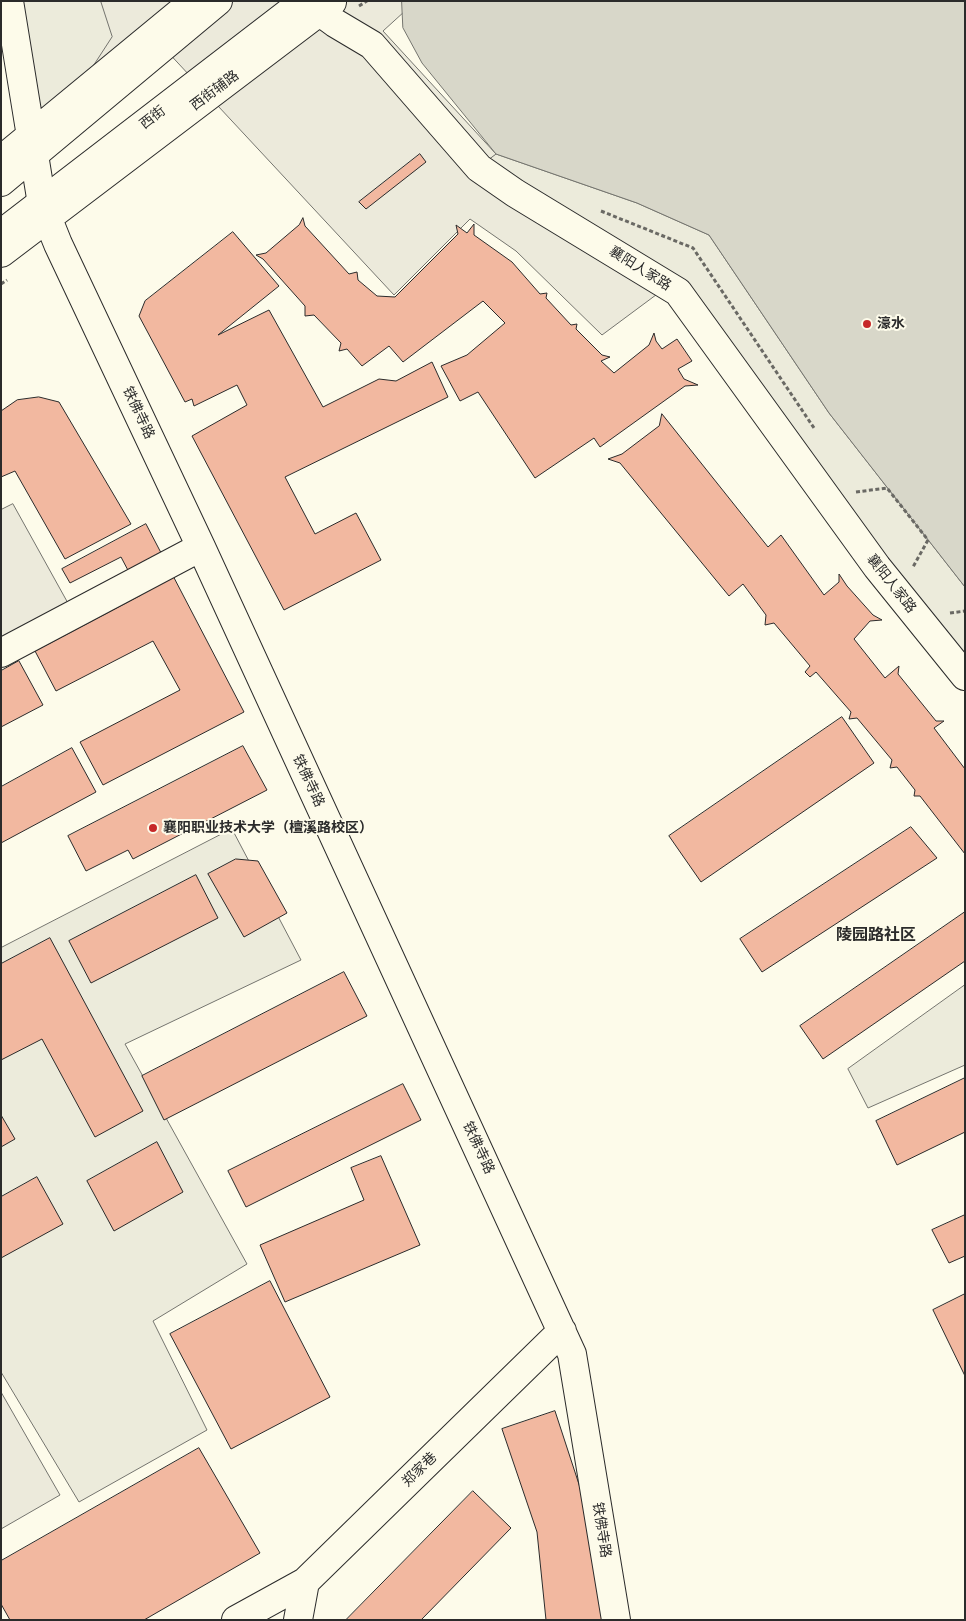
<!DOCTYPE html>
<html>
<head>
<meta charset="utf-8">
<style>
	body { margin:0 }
	#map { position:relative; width:966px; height:1621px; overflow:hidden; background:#fdfbea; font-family:"Varela Round",sans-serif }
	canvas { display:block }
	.frame { position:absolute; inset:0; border:2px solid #2b2b2b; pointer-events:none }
</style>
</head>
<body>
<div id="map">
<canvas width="966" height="1621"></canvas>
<div class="frame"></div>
</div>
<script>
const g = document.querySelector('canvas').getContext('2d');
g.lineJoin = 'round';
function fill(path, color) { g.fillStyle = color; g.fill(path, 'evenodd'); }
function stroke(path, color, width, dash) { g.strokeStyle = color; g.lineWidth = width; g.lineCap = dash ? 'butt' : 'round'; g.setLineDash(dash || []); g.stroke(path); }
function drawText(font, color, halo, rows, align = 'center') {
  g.font = font + ' "Varela Round","Noto Sans SC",sans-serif'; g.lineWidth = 4; g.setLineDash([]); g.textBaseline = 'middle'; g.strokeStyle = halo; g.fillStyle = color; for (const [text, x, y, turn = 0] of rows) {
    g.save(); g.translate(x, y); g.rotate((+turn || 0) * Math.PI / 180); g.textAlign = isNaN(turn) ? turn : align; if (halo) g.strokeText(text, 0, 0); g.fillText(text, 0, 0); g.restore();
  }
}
const green = new Path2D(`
	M9,1H218L34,157Z
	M496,154L637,203L709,235L829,413L965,587V674L678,293L479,168Z
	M232,829L301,960L125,1044L247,1264L153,1321L207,1430L79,1502L1,1372V948Z
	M965,985V1065L868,1108L848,1069Z`);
const parking = new Path2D(`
	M101,1H416L383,31L496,154L479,167L668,286L602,335L516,251L470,219L394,295L164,48L34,157L112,37Z
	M13,504L74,614L1,653V510Z
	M1,1392L60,1495L1,1529Z`);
const water = new Path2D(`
	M402,1H965V587L829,413L709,235L637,203L496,154L422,63L403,28Z`);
const building = new Path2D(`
	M420,154L426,162L366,209L359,202Z
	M303,218L305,226L349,274L357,272L358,280L377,296L395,297L458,234L456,225L467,233L474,224V235L512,262L540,294L547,293L546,298L571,325L577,324L576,329L602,355L610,357L601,361L614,373L649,345L654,333L656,341L662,349L677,339L692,361L678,369L684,379L698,385L685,386L600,447L594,438L535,478L478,392L460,401L441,366L467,355L505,323L483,301L403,362L389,346L362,366L347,349L339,351L341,343L314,315L305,316V306L263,259L256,255L266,253L299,225Z
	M233,232L279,286L218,335L269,310L323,407L379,379L396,381L432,362L448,397L285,477L315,534L356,513L381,560L284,610L192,436L247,405L237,385L194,406L192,399L185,402L139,316L145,301Z
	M39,397L59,402L131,524L65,559L15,471L1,477V411L17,400Z
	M662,414L768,547L781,535L824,595L839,582V574L847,586L873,615L882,620L870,621L854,639L885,678L899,666L898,674L936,721H944L934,728L965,769V854L920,796H914L915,790L897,767L890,768L892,760L857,718L849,719L851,712L816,672L810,677L805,672L810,666L774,623L765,625L766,615L743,584L729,596L620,463L608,459L622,454L659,426Z
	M146,524L244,712L103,785L80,742L180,690L153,641L56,691L35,651L141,595L121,557L70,583L62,569Z
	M19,661L43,705L1,727V671Z
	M842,717L874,763L701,882L669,836Z
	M243,746L267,790L133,859L128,850L86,871L68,836Z
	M72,748L96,792L1,843V787Z
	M911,827L937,858L762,972L740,939Z
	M236,859L258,861L287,913L244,937L208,874Z
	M196,875L218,918L91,983L69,941Z
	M965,912V961L823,1059L800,1026Z
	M50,938L143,1111L95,1137L42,1039L1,1060V964Z
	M344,972L367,1016L164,1120L142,1076Z
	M965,1078V1132L897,1165L876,1121Z
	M403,1084L421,1120L246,1207L228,1171Z
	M1,1115L15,1139L1,1147Z
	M157,1142L183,1192L114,1231L87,1181Z
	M381,1156L420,1245L285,1302L260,1245L364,1200L351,1168Z
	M37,1177L63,1224L1,1258V1197Z
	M965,1215V1256L949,1263L932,1230Z
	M270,1281L330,1397L231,1449L170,1334Z
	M965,1294V1376L933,1310Z
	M555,1411L590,1518L604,1620H546L537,1532L502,1429Z
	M199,1448L260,1553L144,1620H10L1,1604V1561Z
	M473,1491L511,1528L421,1620H346Z`);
const path = new Path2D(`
	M359,6L367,1
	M601,211L693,248L814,428
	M1,284L7,280
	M856,492L887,488L928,540L913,567
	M950,613L965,611`);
const minor = new Path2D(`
	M9,1L42,204L58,244L201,547L572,1354L616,1620
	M305,1L335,23L372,45L479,168L515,193L678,292L877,567L965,676
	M1,160L194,1
	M1,253L332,2
	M1,653L201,547
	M236,1620L305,1582
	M298,1620L305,1582L562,1331`);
const major = new Path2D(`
	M1,182L218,1
	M1,234L304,1`);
const markers = [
	[867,324,5,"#c62828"],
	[153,828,5,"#c62828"]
];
const streetNames = [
	["西街辅路",215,91,-37],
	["西街",153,118,-38],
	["襄阳人家路",640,269,32],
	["铁佛寺路",138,413,65],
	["襄阳人家路",891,584,52],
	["铁佛寺路",308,781,65],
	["铁佛寺路",478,1148,65],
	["郑家巷",420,1470,-44],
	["铁佛寺路",601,1530,81]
];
const poiNames = [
	["濠水",877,324],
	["襄阳职业技术大学（檀溪路校区）",163,828]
];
const quarterNames = [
	["陵园路社区",876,936]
];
fill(green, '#ecebdb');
stroke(green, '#74746e', 1);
fill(parking, '#eceadb');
stroke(parking, '#74746e', 1);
fill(water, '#d8d7c9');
stroke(water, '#74746e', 1);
fill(building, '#f2b8a0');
stroke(building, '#2b2b2b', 1);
stroke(minor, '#2b2b2b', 30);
stroke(major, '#2b2b2b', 30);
stroke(path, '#6a6964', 3, [4, 2.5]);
stroke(minor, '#fdfbea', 28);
stroke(major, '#fdfbea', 28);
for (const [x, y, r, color] of markers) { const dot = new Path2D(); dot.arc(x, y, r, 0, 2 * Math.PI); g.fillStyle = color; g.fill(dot); stroke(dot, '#fdfbea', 2); }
drawText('14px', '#2b2b2b', '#fdfbea', streetNames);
drawText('bold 14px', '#2b2b2b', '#fdfbea', poiNames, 'left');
drawText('bold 16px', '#2b2b2b', '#fdfbea', quarterNames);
</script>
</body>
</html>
